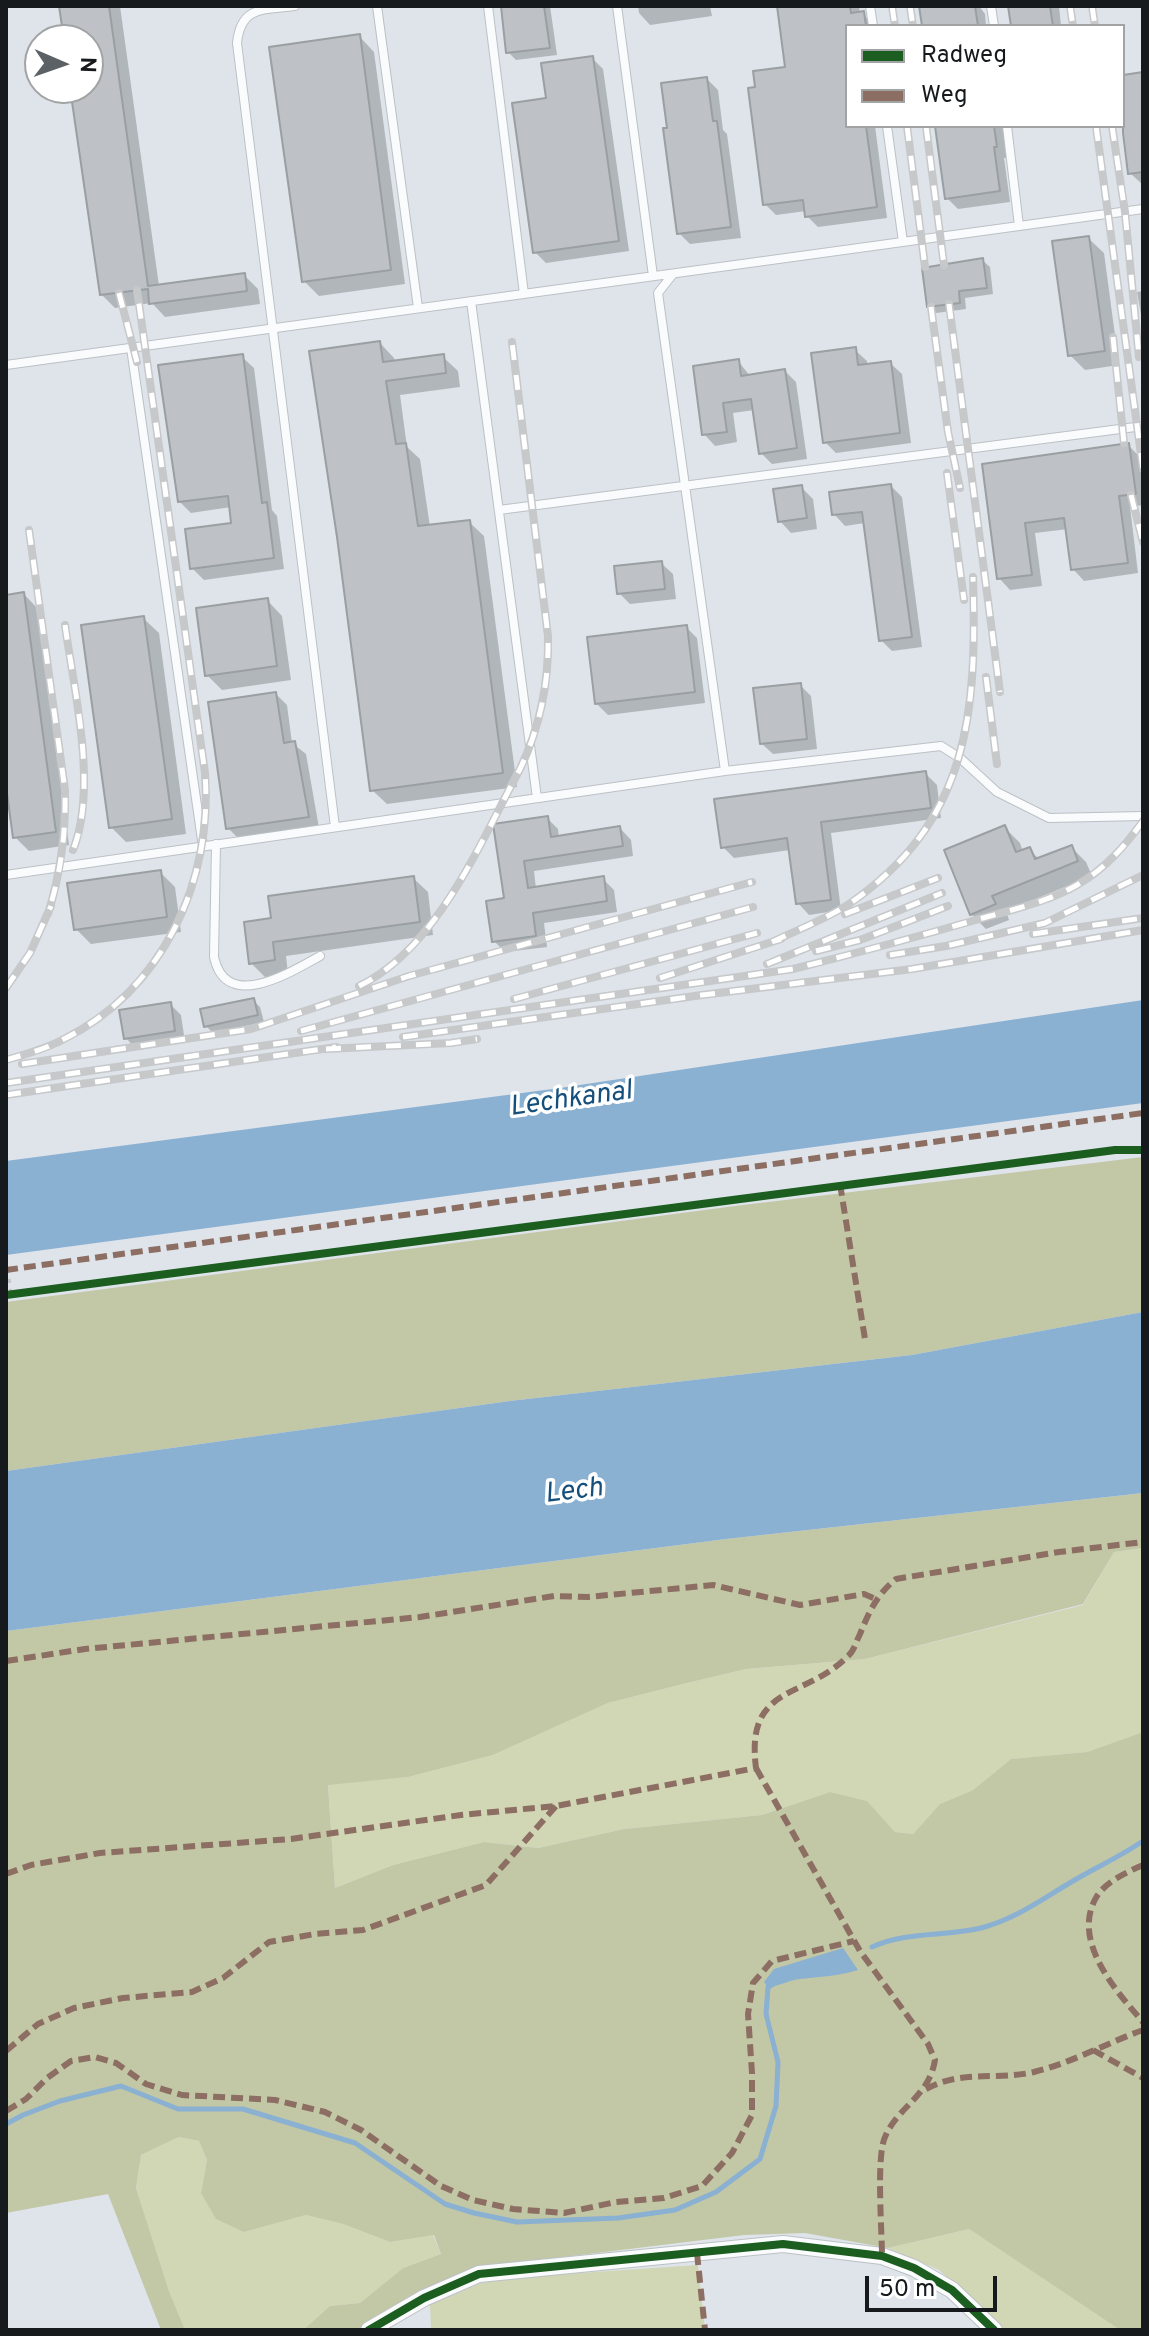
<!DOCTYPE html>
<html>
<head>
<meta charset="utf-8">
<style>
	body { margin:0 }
	#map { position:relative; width:1149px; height:2336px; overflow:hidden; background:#dee4ea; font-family:Overpass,sans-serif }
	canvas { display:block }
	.frame { position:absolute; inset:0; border:8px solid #161a1d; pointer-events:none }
	.legend { position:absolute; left:845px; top:24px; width:280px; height:104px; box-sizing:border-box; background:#fff; border:2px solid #a2a3a5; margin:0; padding:10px 14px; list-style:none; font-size:24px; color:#161a1d }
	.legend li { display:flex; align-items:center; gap:16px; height:40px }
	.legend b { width:40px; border:2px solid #a2a3a5 }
	.north { position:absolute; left:24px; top:24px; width:80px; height:80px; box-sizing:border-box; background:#fff; border:2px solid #a2a3a5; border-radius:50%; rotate:92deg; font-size:22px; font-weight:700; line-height:32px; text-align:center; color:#161a1d }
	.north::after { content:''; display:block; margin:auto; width:28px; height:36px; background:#5c6165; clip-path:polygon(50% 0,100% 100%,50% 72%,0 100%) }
	.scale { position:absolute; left:865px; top:2276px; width:132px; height:36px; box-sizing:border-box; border:4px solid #161a1d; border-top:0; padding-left:10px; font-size:24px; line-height:28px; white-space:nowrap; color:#161a1d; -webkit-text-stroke:6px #fff; paint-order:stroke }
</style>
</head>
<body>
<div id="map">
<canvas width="1149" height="2336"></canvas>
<div class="frame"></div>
<ul class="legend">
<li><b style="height:10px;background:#1b5e20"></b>Radweg</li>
<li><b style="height:10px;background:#8d6e63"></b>Weg</li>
</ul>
<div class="north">N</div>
<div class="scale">50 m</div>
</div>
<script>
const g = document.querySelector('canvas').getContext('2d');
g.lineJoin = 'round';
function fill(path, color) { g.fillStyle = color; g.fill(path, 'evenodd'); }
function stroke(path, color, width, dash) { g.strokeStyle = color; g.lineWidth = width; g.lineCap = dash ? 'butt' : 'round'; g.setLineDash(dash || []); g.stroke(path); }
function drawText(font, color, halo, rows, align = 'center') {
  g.font = font + ' Overpass,sans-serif'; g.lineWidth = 7; g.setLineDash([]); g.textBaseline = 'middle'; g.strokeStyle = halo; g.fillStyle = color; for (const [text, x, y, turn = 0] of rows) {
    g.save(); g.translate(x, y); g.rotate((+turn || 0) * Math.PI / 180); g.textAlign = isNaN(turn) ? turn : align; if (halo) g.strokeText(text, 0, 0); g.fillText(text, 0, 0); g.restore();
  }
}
const green = new Path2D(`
	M1143,1548V1732L1087,1752L1011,1759L973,1790L940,1804L913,1834L895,1832L866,1801L830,1792L762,1815L624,1829L538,1848L484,1842L393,1865L335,1888L328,1784L408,1777L493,1755L608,1703L687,1683L746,1669L865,1659L1083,1605L1114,1552Z
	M179,2137L199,2141L207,2160L201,2193L244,2232L306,2215L343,2224L390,2242L433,2235L441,2254L403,2268L360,2303L330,2306L303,2330H185L169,2291L136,2188L141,2155Z
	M969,2229L1120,2330H1005L939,2270L888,2248Z
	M698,2265L705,2330H431L430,2305L481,2283L506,2278Z`);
const forest = new Path2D(`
	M1143,1157V1312L912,1355L510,1401L6,1471V1302L735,1206Z
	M1143,1493V1548L1114,1552L1083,1604L865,1659L746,1669L687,1683L608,1703L493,1755L408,1777L328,1785L335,1888L393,1865L484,1842L538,1848L624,1829L762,1815L830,1792L867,1801L895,1832L913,1834L940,1804L973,1790L1011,1759L1087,1752L1143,1732V2330H1120L969,2229L888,2248L805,2233L744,2235L506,2264L416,2297L358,2330H303L330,2306L360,2303L403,2268L441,2254L434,2235L390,2242L343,2224L306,2215L244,2232L216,2219L201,2193L207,2160L199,2141L179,2137L141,2155L136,2188L169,2291L185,2330H161L108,2194L6,2213V1631L726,1539Z`);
const water = new Path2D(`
	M1143,1000V1103L6,1255V1161L560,1088Z
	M1143,1312V1493L726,1539L6,1631V1471L510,1401L912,1355Z
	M843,1948L858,1970C838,1976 820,1977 800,1979C789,1980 780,1986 768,1987L764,1982L774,1969Z`);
const shadow = new Path2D(`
	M61,6H120L159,286L244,275L258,289L260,304L165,317L152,303L115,308L101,294L72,88H88V40H66Z
	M503,6H550L557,55L516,60L508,52Z
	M638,6H710L712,16L650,25L639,13Z
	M779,6H859L860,14H863L874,25L847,26V126H875L887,218L818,227L807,216L806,211L776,215L765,204L757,89L787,68Z
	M921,6H979L985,14L986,26H924Z
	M1010,6H1059L1061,26H1013Z
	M359,36L374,52L405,284L319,296L304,281Z
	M592,58L603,69L629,251L546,263L535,252L548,99Z
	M1143,74V185L1130,173L1123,118V77Z
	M707,79L718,90L723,130L727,134L741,238L690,244L679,233L670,129Z
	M937,126H1003L1007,158H1004L1010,202L958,209L947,198Z
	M1088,238L1104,253L1119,365L1085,370L1070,355Z
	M982,260L990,267L993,294L965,298L966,309L936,313L929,306Z
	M1143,291V326L1137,292Z
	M380,343L394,358L395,363L443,357L458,371L460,387L400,395L407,447L420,459L430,527L469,522L484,536L517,787L387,804L372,790Z
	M855,350L867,361V366L890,363L902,374L911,443L836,453L825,442Z
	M242,357L254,368L272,510L277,516L284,569L204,580L192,568L233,524L231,507L191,513L180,502Z
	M739,362L750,376L785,371L796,382L807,459L772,464L761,453L754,410L733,413L737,442L715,446L704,434Z
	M1128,445L1139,456L1143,484V505L1130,507L1138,573L1084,581L1073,569L1068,529L1035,533L1042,586L1010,590L999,578L984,465Z
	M891,486L902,497L922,647L892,651L881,640L865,523L845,526L834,514Z
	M802,488L813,499L817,529L791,533L780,521Z
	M661,563L673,574L676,599L630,604L619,593Z
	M24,594L37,608L69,845L29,851L15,837L6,772V597Z
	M267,600L282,616L291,680L222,690L207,675Z
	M143,618L159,633L186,834L126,842L111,827Z
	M686,627L697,638L705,703L608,715L597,704Z
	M800,685L811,696L817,749L773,754L761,743Z
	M276,694L287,705L292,743L306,754L319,828L239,839L228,828Z
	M926,774L937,785L941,818L831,833L841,910L809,915L798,903L790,850L734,858L723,847Z
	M547,818L558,829L559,838L620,828L631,840L633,856L534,871L536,889L603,879L614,890L617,912L544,923L547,947L505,952L494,941L506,900L495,826Z
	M1004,827L1020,843L1023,852L1029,849L1040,860L1071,847L1086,862L1092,876L1006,911L1009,920L986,929L971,914Z
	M160,872L175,887L181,932L91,944L76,929Z
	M413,878L428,892L433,935L286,956L288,974L265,977L251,963L273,920Z
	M253,1000L260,1007L264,1022L213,1033L206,1026Z
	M170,1004L181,1015L185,1042L137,1050L126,1038Z`);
const stream = new Path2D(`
	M872,1947C908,1931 943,1937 981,1928C1016,1919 1042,1899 1073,1881C1097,1867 1121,1856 1143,1841
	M6,2124L23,2115L60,2101L121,2086L178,2109H243L355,2143L445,2204L474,2213L517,2222L618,2218L675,2210L716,2192L760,2159L776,2106L778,2062L766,2014L768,1987L772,1985`);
const building = new Path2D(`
	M59,6H109L148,286L245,273L247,291L149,304L148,289L100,295L70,88H88V40H64Z
	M501,6H544L550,48L506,53Z
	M777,6H850L851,13L864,11L866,26H847V126H866L877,207L805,217L803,200L763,205L748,88L755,87L753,71L785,67Z
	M919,6H975L978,26H922Z
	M1008,6H1050L1053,26H1011Z
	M360,34L391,270L302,282L269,47Z
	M593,56L619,241L533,253L512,103L546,98L541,63Z
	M1143,72V172L1128,174L1123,133V75Z
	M707,77L713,121H717L731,227L677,234L663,128H667L661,83Z
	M935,126H994L997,147H994L1000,191L945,199Z
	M1089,236L1105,351L1068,356L1052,241Z
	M983,258L987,288L959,291L960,303L927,307L922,268Z
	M380,341L383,362L444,354L446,373L386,381L396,444L406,443L418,526L470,520L503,773L370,791L337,537L309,351Z
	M856,347L858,365L891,361L900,433L823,443L811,353Z
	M243,354L262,503L267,502L274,558L190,569L185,529L231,523L228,496L178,502L158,365Z
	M739,359L741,376L785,369L797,448L759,454L751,399L723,403L727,432L702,435L693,366Z
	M1129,443L1136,494L1119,496L1128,563L1071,570L1064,518L1025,523L1032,575L997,579L982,464Z
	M891,484L912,637L879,641L862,512L832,515L829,492Z
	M802,485L807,518L778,522L773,489Z
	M662,561L665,589L617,594L614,566Z
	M24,592L56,832L13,838L6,786V595Z
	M268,598L277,666L205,676L196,608Z
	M144,616L172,819L109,828L81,625Z
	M687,625L695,692L595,704L587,637Z
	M801,683L807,739L760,744L753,688Z
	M276,692L284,743L295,741L309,817L226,829L208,702Z
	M926,771L931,808L821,822L831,900L796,904L787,838L721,848L714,799Z
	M548,816L551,837L620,826L623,846L524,861L528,888L604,876L607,901L533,913L536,936L492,942L486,901L504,898L493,824Z
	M1005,825L1016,852L1030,847L1035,859L1072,845L1078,861L992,896L996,904L970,915L944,850Z
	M161,870L167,917L74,930L67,883Z
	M414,876L420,922L273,942L275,960L249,964L244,922L271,918L268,896Z
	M254,998L258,1015L204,1027L200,1009Z
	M171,1002L175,1031L124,1039L119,1010Z`);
const path = new Path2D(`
	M8,1269L11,1294`);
const service = new Path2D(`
	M295,6C264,10 241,5 237,43L335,827
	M377,6L418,308
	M488,6L524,294
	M617,6L653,276
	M870,6L873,26
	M991,6L994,26
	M887,126L903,242
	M1007,126L1019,226
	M673,274L658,293L725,771L941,746L960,758L997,792L1049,818L1143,816
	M471,301L537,798
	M131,348L203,847
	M6,365L1143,209
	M499,510L1143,426
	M216,844L214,957C226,1013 291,972 320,956
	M6,875L725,771`);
const minor = new Path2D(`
	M369,2330L424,2298L479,2274L783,2244L882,2256L914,2268L952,2290L994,2330`);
const rail = new Path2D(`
	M892,6L895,26
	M910,6L913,26
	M1070,6L1073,26
	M1092,6L1095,26
	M907,126L925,267
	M926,126L944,265
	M1096,126L1143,469
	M1112,126L1125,212L1139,357
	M119,293L137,362
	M949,304L1000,692
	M931,307L948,432L960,488
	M1113,337L1124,443
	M947,473L964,600
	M1131,495L1143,542
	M29,530L65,790C66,834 61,872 48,914
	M65,625C74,691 98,787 73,850
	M986,677L997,764
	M845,914L938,878
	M1033,934L1143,918
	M772,942C797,930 826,919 849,904C970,821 977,712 973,577
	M816,951L860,940L948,906
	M890,955L946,946L1045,923L1143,875
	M767,964L942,893
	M660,978L781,939
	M359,986C437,949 481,841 520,769C540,727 549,683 548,636L512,342
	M6,988L30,953L51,906
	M514,999L757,933
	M301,1031L753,907
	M403,1037L702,995L912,969L1143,930
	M326,1049L451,1043L477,1039
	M6,1060C26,1054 46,1049 64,1039C164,989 213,880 205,773L137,290
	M22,1064L251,1029L409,976L752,882
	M6,1083L793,969C853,954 913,938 972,921C1007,911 1046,903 1077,885C1105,869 1125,846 1143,821
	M6,1095L336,1047`);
const quiet = new Path2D(`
	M840,1184L865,1339
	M6,1270L1143,1113
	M6,1661L85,1649L420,1617L554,1596L588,1597L713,1585L800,1605L864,1594L876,1599
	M756,1768L860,1951L928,2044L935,2060C929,2097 898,2106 885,2137C876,2157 882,2231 882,2256
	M1143,1865C1127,1872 1107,1881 1097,1896C1070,1940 1116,1991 1143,2022
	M6,1874L31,1865L100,1853L291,1839L461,1815L556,1806L756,1768C745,1683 805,1700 848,1656C854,1651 856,1642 860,1634C869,1612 877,1594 896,1579L1059,1552L1143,1542
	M1093,2050L1143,2078
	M6,2051L38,2024L74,2008L123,1998L192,1992L223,1978L269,1942L315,1934L363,1930L486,1885L556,1806
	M926,2089C964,2069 994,2081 1034,2072C1071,2063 1107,2043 1143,2030
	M6,2111L26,2099L47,2078L71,2061L95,2057L116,2063L146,2084L182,2095L275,2100L325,2112L361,2130L441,2186L473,2200L513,2209L564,2213L616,2202L664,2198L702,2186L732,2153L752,2115V2073L748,2014L753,1983L772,1961L854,1941
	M697,2253L705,2330`);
const cycleway = new Path2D(`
	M6,1295L1115,1150H1143
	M369,2330L424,2298L479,2274L783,2244L882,2256L914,2268L952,2290L994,2330`);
const waterNames = [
	["Lechkanal",571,1101,-8],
	["Lech",574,1493,-7]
];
fill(green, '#d1d6b5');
fill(forest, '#c2c7a6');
fill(water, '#8ab0d2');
fill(shadow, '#0003');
stroke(stream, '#8ab0d2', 5);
fill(building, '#bec2c7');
stroke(building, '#9a9fa2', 2);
stroke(service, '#bcc1c5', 10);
stroke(minor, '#bcc1c5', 18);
stroke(path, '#c3c5c6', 3, [4, 6]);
stroke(service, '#fafbfc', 8);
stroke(minor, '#fafbfc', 16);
stroke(rail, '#c6c8ca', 8);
stroke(rail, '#fff', 5, [15]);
stroke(quiet, '#8d6e63', 6, [12, 6]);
stroke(cycleway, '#1b5e20', 8);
drawText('italic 28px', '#154f7b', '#fff', waterNames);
</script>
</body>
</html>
